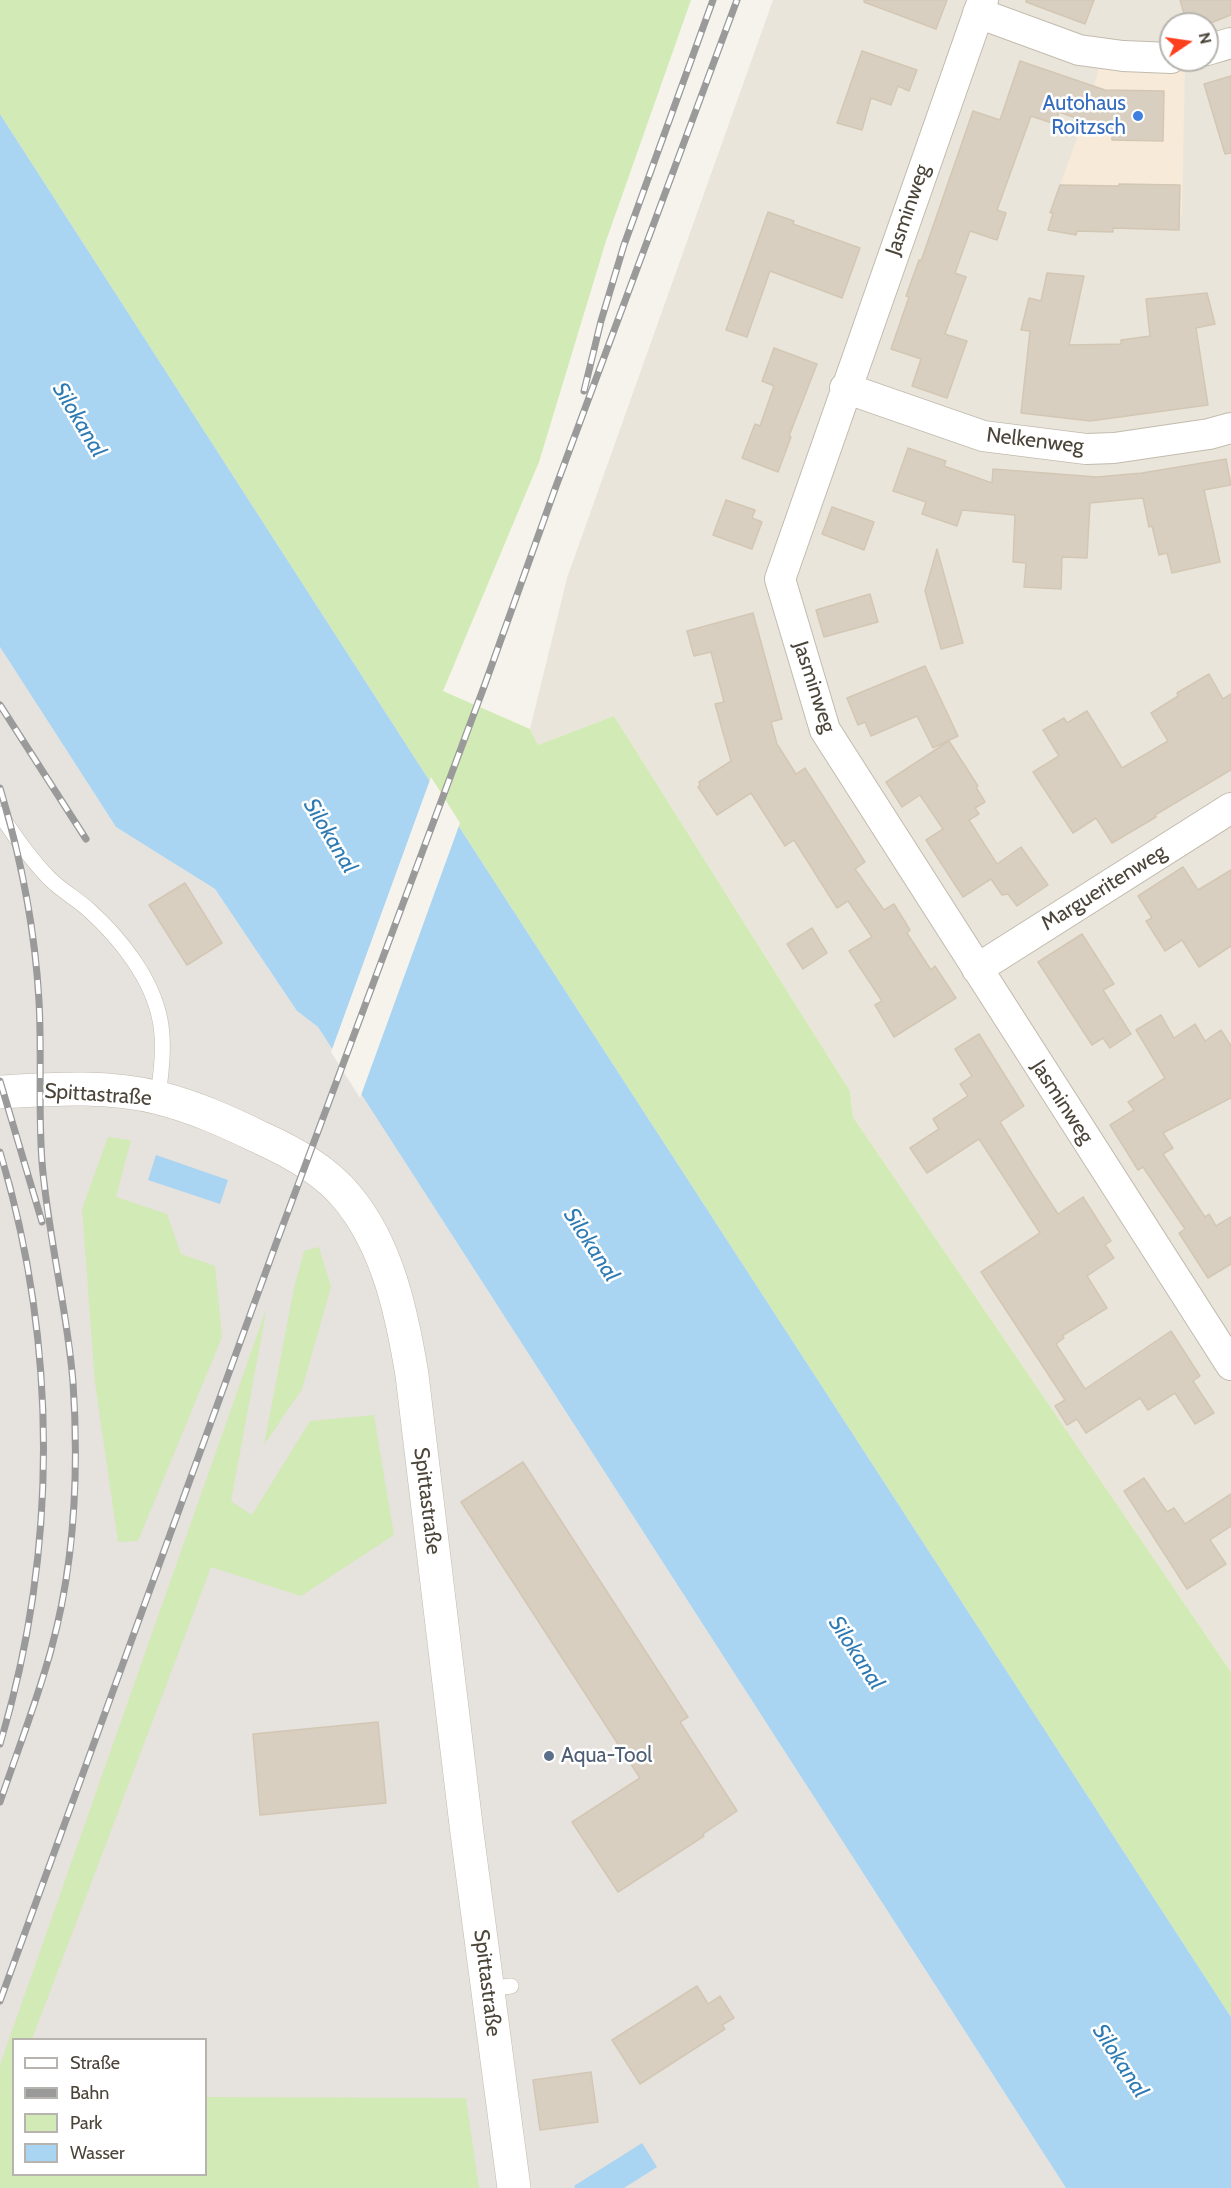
<!DOCTYPE html>
<html>
<head>
<meta charset="utf-8">
<style>
	body { margin:0 }
	#map { position:relative; width:1231px; height:2188px; overflow:hidden; background:#f6f3ec; font-family:Cabin,sans-serif }
	canvas { display:block }
	.legend { position:absolute; left:12px; top:2038px; width:195px; height:138px; box-sizing:border-box; background:#fff; border:2px solid #b7b4b0; margin:0; padding:8px 10px; list-style:none; font-size:18px; color:#4b4439 }
	.legend li { display:flex; align-items:center; gap:12px; height:30px }
	.legend b { width:30px; border:2px solid #b7b4b0 }
	.north { position:absolute; left:1159px; top:12px; width:60px; height:60px; box-sizing:border-box; background:#fff; border:2px solid #b7b4b0; border-radius:50%; rotate:77deg; font-size:16px; font-weight:700; line-height:24px; text-align:center; color:#4b4439 }
	.north::after { content:''; display:block; margin:auto; width:21px; height:27px; background:#fc3f1d; clip-path:polygon(50% 0,100% 100%,50% 72%,0 100%) }
</style>
</head>
<body>
<div id="map">
<canvas width="1231" height="2188"></canvas>
<ul class="legend">
<li><b style="height:8px;background:#fff"></b>Straße</li>
<li><b style="height:8px;background:#9a9a9a"></b>Bahn</li>
<li><b style="height:16px;background:#d2eab5"></b>Park</li>
<li><b style="height:16px;background:#a9d4f2"></b>Wasser</li>
</ul>
<div class="north">N</div>
</div>
<script>
const g = document.querySelector('canvas').getContext('2d');
g.lineJoin = 'round';
function fill(path, color) { g.fillStyle = color; g.fill(path, 'evenodd'); }
function stroke(path, color, width, dash) { g.strokeStyle = color; g.lineWidth = width; g.lineCap = dash ? 'butt' : 'round'; g.setLineDash(dash || []); g.stroke(path); }
function drawText(font, color, halo, rows, align = 'center') {
  g.font = font + ' Cabin,sans-serif'; g.lineWidth = 5; g.setLineDash([]); g.textBaseline = 'middle'; g.strokeStyle = halo; g.fillStyle = color; for (const [text, x, y, turn = 0] of rows) {
    g.save(); g.translate(x, y); g.rotate((+turn || 0) * Math.PI / 180); g.textAlign = isNaN(turn) ? turn : align; if (halo) g.strokeText(text, 0, 0); g.fillText(text, 0, 0); g.restore();
  }
}
const residential = new Path2D(`
	M773,0H1231V1672L853,1117L850,1091L614,716L538,745L530,729L567,578ZM1171,24H1207V60H1171Z`);
const commercial = new Path2D(`
	M1185,63L1182,215H1049L1091,100L1099,66Z`);
const industrial = new Path2D(`
	M0,647L116,827L215,889L297,1011L318,1027L1066,2188H0ZM14,2040H206V2174H14Z`);
const green = new Path2D(`
	M0,0H691L606,241L539,462L443,691L530,729L538,745L614,716L850,1091L853,1117L1231,1672V2017L485,867L0,114Z
	M108,1137L131,1140L116,1197L167,1214L181,1254L215,1266L222,1337L138,1541L118,1542L95,1383L82,1209Z
	M319,1247L331,1287L302,1389L264,1445L294,1288L304,1251Z
	M267,1307L231,1501L252,1515L310,1421L374,1415L394,1535L301,1596L211,1567L32,2039L14,2040L13,2088L11,2096H14V2174H206V2097L466,2098L479,2188H0V2065Z`);
const water = new Path2D(`
	M0,114L485,867L1231,2017V2188H1066L318,1027L297,1011L215,889L116,827L0,647Z
	M156,1155L228,1180L220,1204L148,1180Z
	M642,2143L657,2167L624,2188H575L574,2186Z`);
const pier = new Path2D(`
	M431,777L460,823L360,1098L331,1052Z`);
const building = new Path2D(`
	M864,0H947L936,29L864,2Z
	M1026,0H1094L1085,24L1026,2Z
	M1180,0H1231V15L1208,24H1187Z
	M862,51L917,70L909,91L898,86L891,105L871,98L862,130L837,123Z
	M1020,61L1105,90L1164,91L1163,141L1112,140V131L1059,112L1055,124L1031,116L997,210L1006,213L997,240L970,231L955,273L966,277L945,334L967,341L947,398L912,386L921,359L891,349L909,297L906,296L919,260L921,261L973,111L1000,120Z
	M1231,76V153L1225,154L1204,84Z
	M1119,184L1180,185L1179,230L1113,228V232L1077,231L1076,235L1048,230L1053,213H1050L1060,185L1119,186Z
	M768,212L794,221L793,224L860,248L842,298L770,271L747,337L726,330Z
	M1047,273L1084,276L1069,345L1121,344V340L1150,336L1146,299L1207,293L1215,324L1196,328L1208,405L1090,421L1021,413L1030,331L1021,330L1029,298L1041,301Z
	M774,348L817,364L789,436L791,437L778,472L742,458L755,424L760,426L774,386L762,381Z
	M908,448L946,461L944,466L992,483L993,469L1097,477L1142,473L1226,459L1231,485L1204,490L1220,562L1172,573L1167,553L1159,555L1152,526L1149,527L1143,498L1090,503L1087,558L1062,557L1061,589L1024,587L1026,563L1013,562L1015,515L962,510L957,526L922,514L926,502L893,491Z
	M726,500L755,510L752,518L762,522L752,549L713,535Z
	M832,507L874,522L864,550L822,534Z
	M937,549L963,643L941,649L925,591Z
	M870,594L878,622L824,637L816,610Z
	M753,613L782,719L771,722L777,744L796,774L805,768L865,862L855,869L884,910L894,904L910,930L907,933L931,970L935,966L956,998L894,1037L875,1005L882,1001L849,951L872,937L848,901L837,908L794,840L785,846L751,793L717,815L698,787L700,786L699,782L731,761L715,704L724,702L711,652L694,656L687,631Z
	M925,666L958,736L933,748L917,716L871,736L865,722L858,725L847,698Z
	M1209,674L1223,699L1231,694V770L1155,815L1156,817L1112,843L1096,818L1073,833L1033,772L1059,756L1043,730L1064,718L1067,723L1087,711L1122,768L1168,741L1151,713L1178,696L1177,693Z
	M949,741L978,786L976,787L985,802L975,808L979,814L969,820L997,864L1021,847L1048,885L1017,906L1008,894L1002,895L991,879L963,897L926,840L943,829L920,795L902,807L886,782Z
	M1183,867L1198,890L1231,870V946L1199,967L1182,940L1165,951L1146,921L1152,918L1138,896Z
	M185,883L222,943L187,965L149,905Z
	M812,928L827,953L803,969L787,944Z
	M1082,934L1114,984L1103,990L1131,1034L1110,1048L1103,1038L1092,1045L1038,962Z
	M1161,1015L1174,1038L1195,1024L1205,1041L1221,1030L1231,1046V1098L1163,1133L1173,1148L1163,1154L1205,1217L1209,1214L1216,1226L1231,1217V1264L1208,1278L1179,1233L1185,1229L1143,1167L1138,1170L1110,1125L1134,1110L1128,1102L1165,1078L1136,1030Z
	M979,1034L1024,1106L1000,1122L1032,1174L1058,1214L1083,1197L1111,1241L1105,1245L1114,1258L1087,1276L1107,1308L1062,1336L1064,1338L1056,1344L1085,1389L1171,1331L1200,1376L1193,1381L1214,1413L1195,1424L1175,1393L1148,1410L1140,1398L1086,1433L1077,1419L1067,1425L1055,1406L1065,1400L981,1272L1040,1233L979,1139L927,1173L910,1148L939,1129L933,1119L968,1096L960,1084L972,1076L955,1049Z
	M523,1462L688,1717L680,1722L737,1811L703,1834L704,1836L618,1892L572,1822L640,1778L461,1502Z
	M1144,1478L1167,1512L1174,1508L1185,1524L1231,1494V1526L1210,1540L1226,1564L1187,1589L1124,1491Z
	M378,1722L386,1803L260,1815L253,1734Z
	M697,1986L708,2004L720,1996L734,2018L722,2025L725,2029L640,2084L612,2040Z
	M591,2072L598,2122L540,2130L533,2080Z`);
const service = new Path2D(`
	M0,814C15,837 30,859 50,879C62,891 77,899 89,910C120,938 152,978 160,1020C165,1045 161,1073 158,1098
	M488,1989L511,1986`);
const minor = new Path2D(`
	M983,0L780,579L825,730L1231,1365
	M978,13L1079,50L1123,56L1171,58
	M1207,50L1231,43
	M845,388L983,436L1086,449L1114,448L1209,434L1231,428
	M977,969L1231,808`);
const tertiary = new Path2D(`
	M0,1092C52,1089 108,1085 159,1098C195,1107 228,1122 261,1138C292,1152 325,1170 347,1197C388,1246 402,1314 412,1375L467,1833L514,2188`);
const rail = new Path2D(`
	M584,391L601,321L624,245L713,0
	M0,705L86,839
	M0,788C21,858 35,928 39,1001C42,1055 38,1108 42,1162C48,1236 67,1308 73,1382C79,1472 75,1563 51,1650C37,1701 17,1752 0,1802
	M0,1081L42,1222
	M0,1152C58,1344 58,1552 0,1744
	M0,2001L277,1241L485,684L555,489L737,0`);
const markers = [
	[1138,116,6,"#3f7fe0"],
	[549,1756,6,"#5c6f8a"]
];
const shopNames = [
	["Autohaus",1126,104],
	["Roitzsch",1126,128]
];
const streetNames = [
	["Jasminweg",908,210,-71],
	["Nelkenweg",1035,441,7],
	["Jasminweg",814,687,72],
	["Margueritenweg",1104,888,-32],
	["Spittastraße",98,1095,4],
	["Jasminweg",1062,1102,57],
	["Spittastraße",427,1501,83],
	["Spittastraße",487,1983,83]
];
const serviceNames = [
	["Aqua-Tool",561,1756]
];
const waterNames = [
	["Silokanal",79,420,59],
	["Silokanal",330,836,59],
	["Silokanal",591,1245,57],
	["Silokanal",856,1653,57],
	["Silokanal",1120,2061,57]
];
fill(residential, '#eae5da');
fill(commercial, '#f7ead8');
fill(industrial, '#e6e2dd');
fill(green, '#d2eab5');
fill(water, '#a9d4f2');
fill(pier, '#f6f3ec');
fill(building, '#d8cfc1');
stroke(building, '#d3c7b4', 1.5);
stroke(service, '#c2bbae', 16);
stroke(minor, '#c2bbae', 32);
stroke(tertiary, '#c2bbae', 34);
stroke(service, '#fff', 15);
stroke(minor, '#fff', 30);
stroke(tertiary, '#fff', 33);
stroke(rail, '#9a9a9a', 7);
stroke(rail, '#fff', 4.5, [14]);
for (const [x, y, r, color] of markers) { const dot = new Path2D(); dot.arc(x, y, r, 0, 2 * Math.PI); g.fillStyle = color; g.fill(dot); stroke(dot, '#fff', 2); }
drawText('21px', '#366cbe', '#fff', shopNames, 'right');
drawText('21px', '#4b4439', '#fff', streetNames);
drawText('21px', '#4e5e75', '#fff', serviceNames, 'left');
drawText('italic 22px', '#2e7ab2', '#fff', waterNames);
</script>
</body>
</html>
